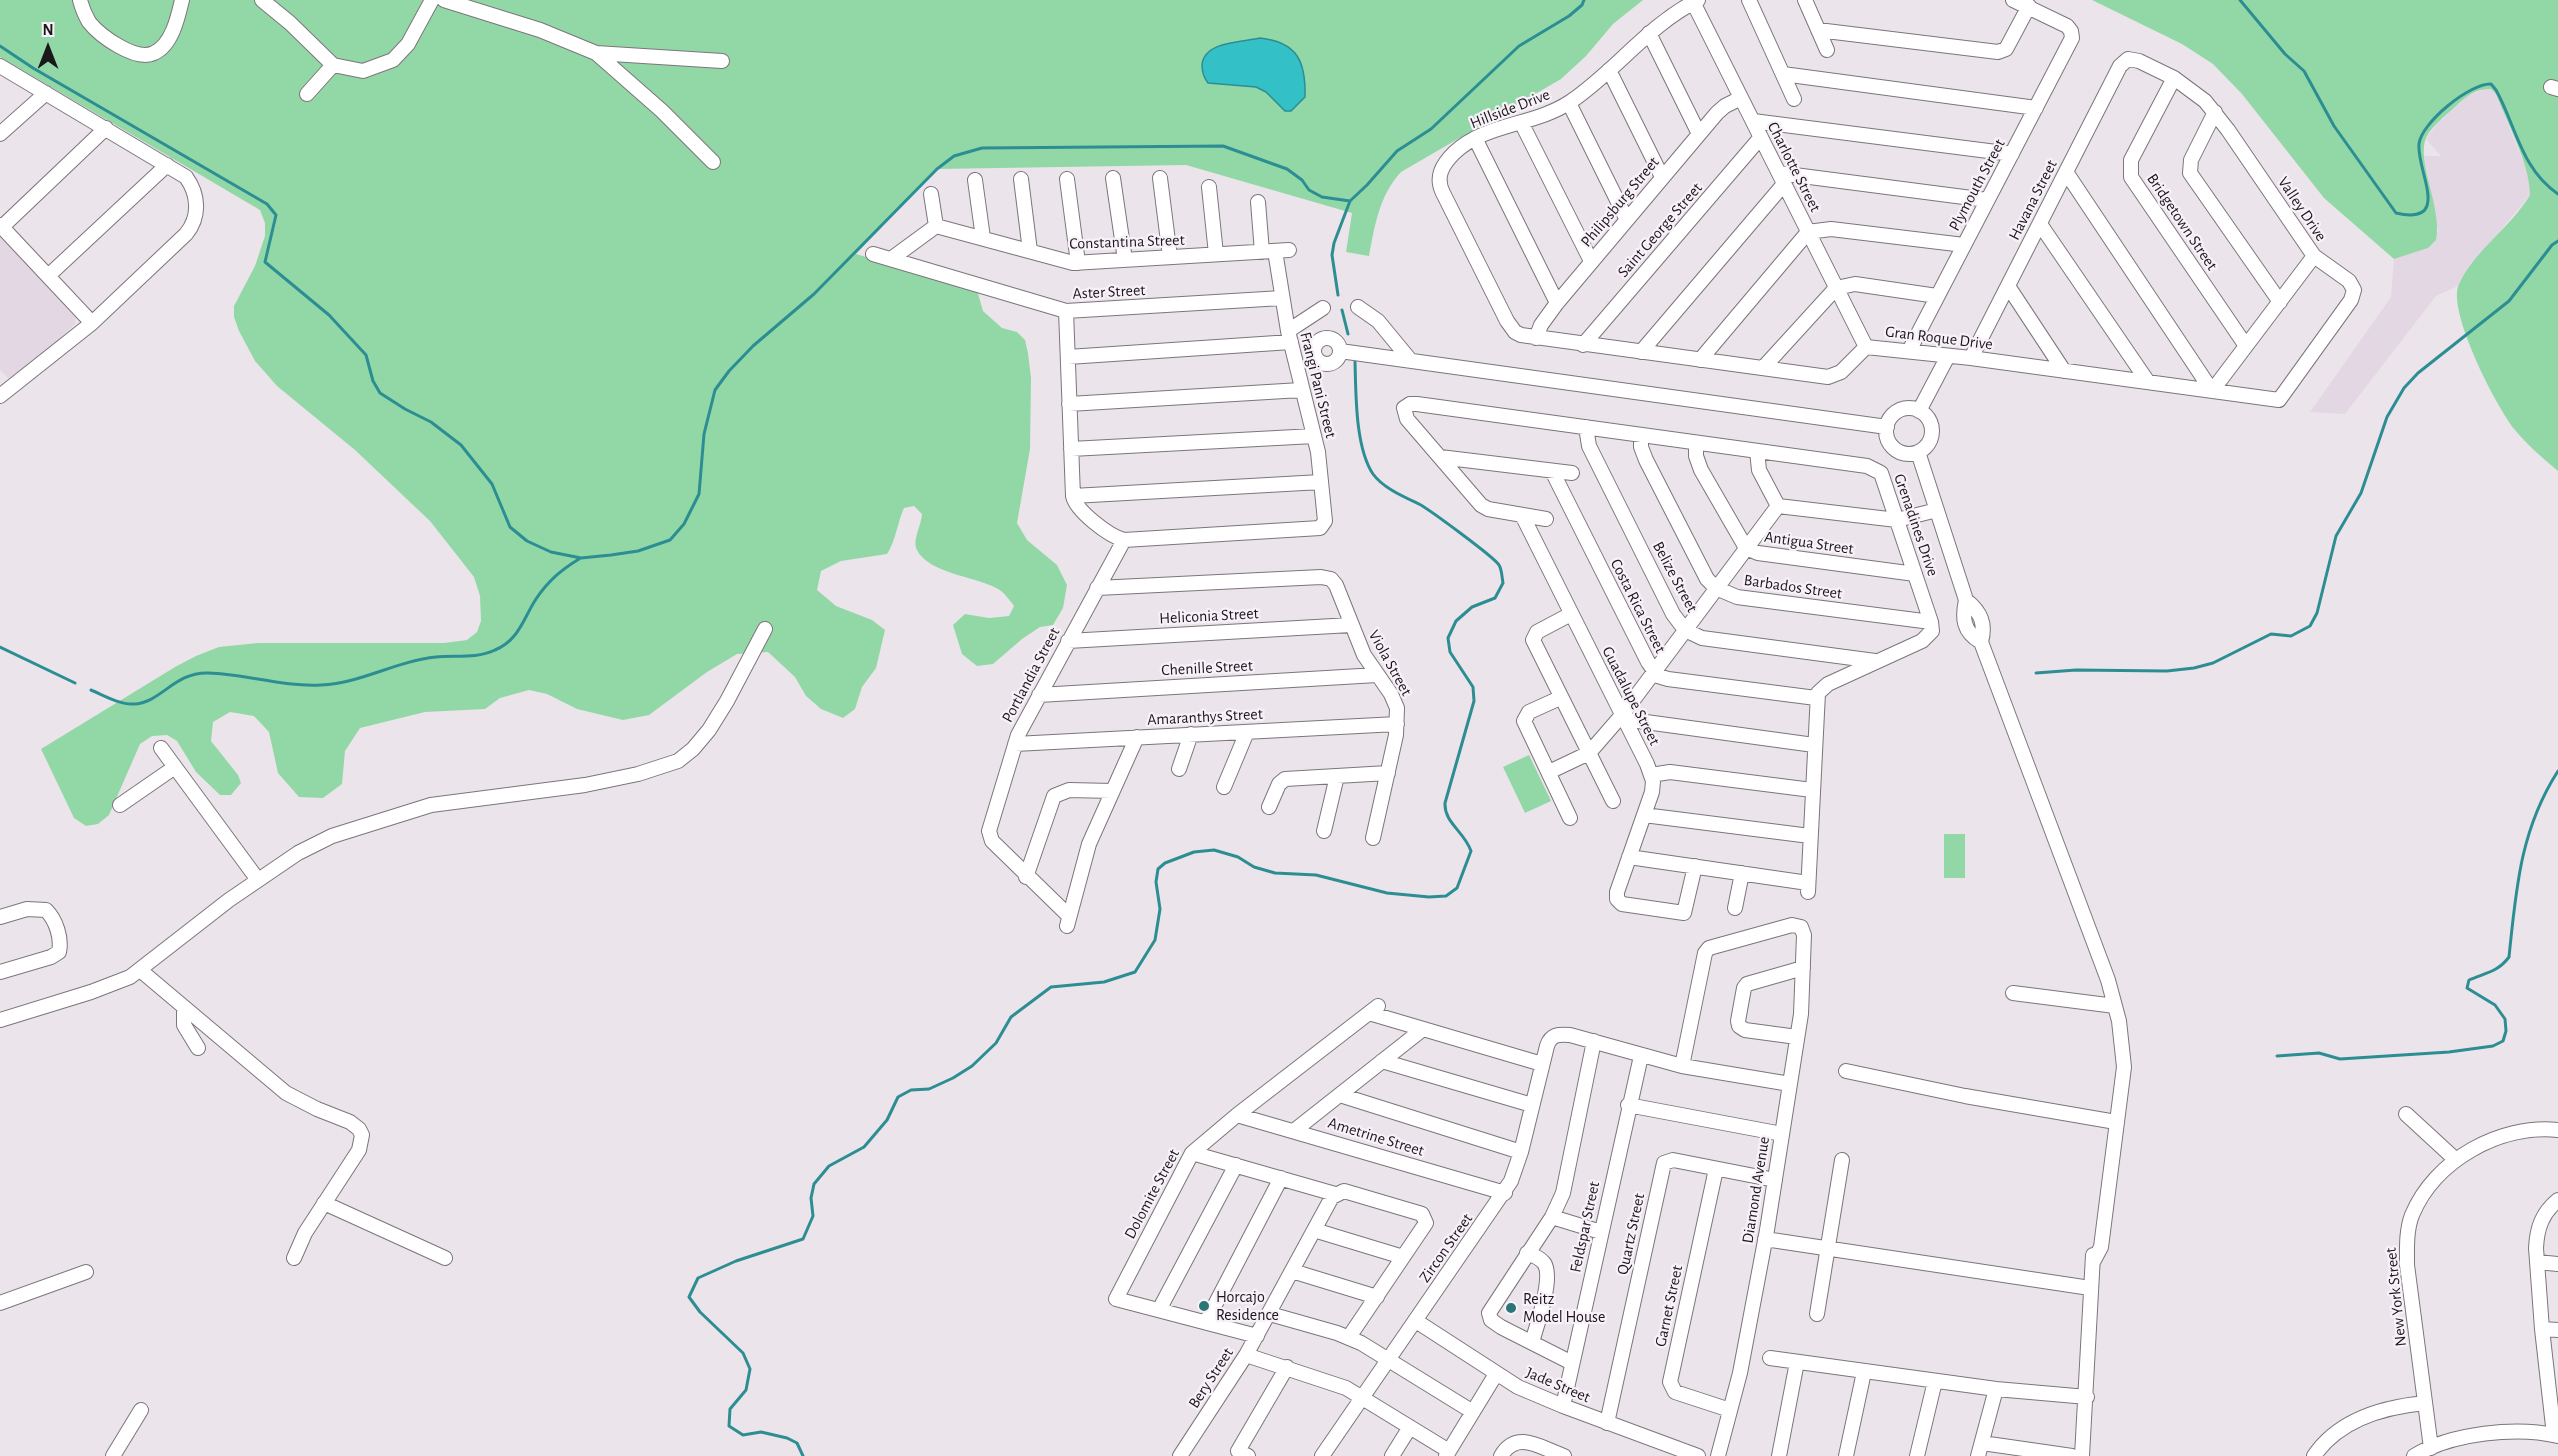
<!DOCTYPE html>
<html>
<head>
<meta charset="utf-8">
<style>
	body { margin:0 }
	#map { position:relative; width:2558px; height:1456px; overflow:hidden; background:#ece4eb; font-family:"Alegreya Sans",sans-serif }
	canvas { display:block }
	.north { position:absolute; left:18px; top:18px; width:60px; height:60px; -webkit-text-stroke:4px #f9f1f9; paint-order:stroke; rotate:0deg; font-size:16px; font-weight:700; line-height:24px; text-align:center; color:#1a181a }
	.north::after { content:''; display:block; margin:auto; width:21px; height:27px; background:#1a181a; clip-path:polygon(50% 0,100% 100%,50% 72%,0 100%) }
</style>
</head>
<body>
<div id="map">
<canvas width="2558" height="1456"></canvas>
<div class="north">N</div>
</div>
<script>
const g = document.querySelector('canvas').getContext('2d');
g.lineJoin = 'round';
function fill(path, color) { g.fillStyle = color; g.fill(path, 'evenodd'); }
function stroke(path, color, width, dash) { g.strokeStyle = color; g.lineWidth = width; g.lineCap = dash ? 'butt' : 'round'; g.setLineDash(dash || []); g.stroke(path); }
function drawText(font, color, halo, rows, align = 'center') {
  g.font = font + ' "Alegreya Sans",sans-serif'; g.lineWidth = 4.5; g.setLineDash([]); g.textBaseline = 'middle'; g.strokeStyle = halo; g.fillStyle = color; for (const [text, x, y, turn = 0] of rows) {
    g.save(); g.translate(x, y); g.rotate((+turn || 0) * Math.PI / 180); g.textAlign = isNaN(turn) ? turn : align; if (halo) g.strokeText(text, 0, 0); g.fillText(text, 0, 0); g.restore();
  }
}
const built = new Path2D(`
	M2486,89H2491L2496,94L2526,169L2530,185V195L2470,267L2458,286L2436,296L2345,414L2310,412L2391,297L2394,259L2428,248L2438,231L2424,156H2441L2426,139L2436,125L2467,96Z
	M0,234L76,315L75,324L47,351L9,379L0,370Z`);
const green = new Path2D(`
	M0,0H1643L1613,24L1586,56L1561,79L1401,172C1379,196 1375,225 1369,256L1346,252L1352,213L1186,165L937,169L856,254L977,290L983,311L1002,328L1017,332L1025,340L1028,353L1031,378L1030,449L1017,523L1027,540L1057,565L1067,585L1063,608L1053,625L1040,627L1022,639L993,664L977,666L962,654L953,625L965,614L989,618L1009,616L1014,606C1010,601 1006,595 1001,591C983,577 929,575 917,550C912,540 921,527 922,514L914,506L904,508C897,524 896,540 887,554L841,561L821,571L817,590L836,606L872,620L885,630L876,668L862,687L855,709L843,718L821,709L806,696L795,677L768,652L737,654L707,672L649,715L623,720L577,709L547,694L529,690L500,698L485,709L425,712L360,728L345,751L342,784L323,798L299,797L278,773L269,732L254,716L230,712L213,722L211,741L238,775L241,783L231,795H220L196,772L177,741L167,735L152,736L140,744L109,815L98,824L86,826L74,818L41,749L175,667L196,656L219,647L258,643H444L467,640L477,632L481,621L480,596L474,577L430,521L355,450L277,386L255,361L239,331L234,317V306L255,266L265,236V223L260,210L0,57Z
	M2092,0H2558V471C2544,459 2527,445 2515,430C2497,408 2446,310 2459,284C2475,250 2511,227 2530,195C2530,164 2507,123 2496,94L2491,89C2476,88 2465,97 2455,107C2445,116 2432,126 2426,138C2416,161 2443,210 2436,240L2428,248L2394,259L2324,198L2242,94L2213,64L2182,44Z
	M1529,755L1551,801L1525,813L1503,767Z
	M1944,834H1965V878H1944Z`);
const water = new Path2D(`
	M1260,38C1297,42 1306,61 1305,97L1291,111H1285L1266,92L1256,87L1208,83C1204,78 1202,72 1202,65C1204,41 1243,42 1260,38Z`);
const stream = new Path2D(`
	M2240,0L2285,54L2304,71L2334,126L2396,213C2453,226 2416,170 2419,144C2421,123 2470,83 2491,84L2496,90C2516,126 2521,169 2558,194
	M0,46L33,68L267,204L276,215L265,262L329,315L366,355L373,381L380,393L405,409L431,422L461,445L492,484L510,527L527,541L551,552L581,558L611,555L638,551L670,540L684,524L699,494L704,434L715,390L729,371L753,346L814,294L937,169L954,156L982,148L1223,146L1287,169L1302,180L1309,190L1322,197L1350,201
	M1338,295L1332,255L1334,243L1350,201L1367,185L1397,151L1431,129L1519,46L1569,16L1582,5L1584,0
	M1342,310L1348,334
	M0,647L75,683
	M2036,673L2076,670L2167,671L2194,668L2213,663L2271,634L2291,636L2310,626L2317,613L2336,536L2361,493L2387,417L2404,388L2418,373L2509,301L2552,245L2558,241
	M91,690C103,695 120,705 134,704C161,703 174,672 208,673C246,674 282,687 321,685C362,683 396,661 436,657C455,655 476,659 495,650C519,640 523,619 536,599C548,581 561,570 579,559
	M2277,1056L2319,1053L2340,1059L2449,1052L2493,1046L2503,1041L2506,1031L2505,1019L2495,1005L2467,988L2469,980C2485,973 2498,972 2509,957C2516,890 2520,830 2558,771
	M803,1456L797,1443L787,1438L761,1432L743,1435L729,1426L730,1409L746,1390L750,1369L743,1353L700,1312L689,1297L698,1278L736,1261L803,1239L813,1216L811,1198L814,1184L829,1166L864,1147L887,1120L898,1097L911,1090L929,1089L953,1078L972,1066L996,1043L1011,1017L1051,987L1104,982L1135,972L1155,940L1160,909L1156,882L1158,869L1165,863L1194,852L1214,850L1238,857L1254,867L1275,873L1316,875L1387,893L1429,897L1446,896L1457,888L1471,851C1464,831 1444,823 1445,803L1474,701L1473,687L1450,652L1448,638L1456,621L1472,607L1495,598L1503,583C1502,578 1502,570 1499,565C1494,557 1430,510 1419,504C1404,497 1383,488 1373,474C1355,447 1356,393 1355,362`);
const minor = new Path2D(`
	M80,0C82,8 85,15 89,22C100,36 136,62 154,53C172,45 178,17 182,0
	M262,0L290,23L333,65L363,71L393,60L408,44L432,0
	M444,0L540,30L596,53L722,61
	M1698,0C1648,25 1615,72 1570,102C1534,126 1485,123 1454,153C1442,165 1435,177 1443,193L1507,321L1515,332L1521,335L1828,377L1841,372L1866,347
	M1749,0L1794,99
	M1805,0L1827,50
	M1693,2L1866,347
	M1818,30L1998,52L2006,49L2029,6
	M1649,33L1699,134
	M596,53L662,111L713,162
	M0,66L186,177C199,195 200,217 186,234L92,323L0,396
	M1609,70L1662,177
	M1783,74L2036,108
	M2174,78L2131,160V177L2246,346
	M2551,87L2558,89
	M307,94L333,65
	M1569,103L1626,218
	M2215,112L2191,160L2190,173L2280,302
	M1753,121L2012,154
	M1522,124L1591,261
	M0,134L46,93
	M1475,138L1557,303
	M2066,172L2212,391L2314,256
	M1779,173L1987,200
	M1113,178L1125,260
	M1160,178L1170,257
	M1021,179L1030,251
	M1067,179L1078,263
	M975,180L983,238
	M1209,187L1216,254
	M931,194L936,226
	M1258,202L1262,252
	M2040,224L2148,382
	M0,225L92,323
	M936,226L1073,263L1289,250
	M2,227L106,128
	M873,254L1066,311L1282,298
	M891,259L936,226
	M48,276L167,165
	M2008,286L2064,371
	M1358,307L1378,321L1411,361
	M1066,311L1073,496C1076,511 1109,536 1124,540L1320,528L1325,521L1318,452L1288,331L1275,251
	M1288,331L1323,308
	M1536,338L1541,325L1557,303L1717,113L1725,106L1741,98
	M1314 351a13 13 0 1 1 26 0a13 13 0 1 1-26 0Z
	M1583,345L1761,137
	M1866,347L1971,358L2279,400L2351,300L2354,290L2349,281L2314,256L2228,130L2205,101L2174,78L2139,61L2128,59L2120,66L1971,358
	M1340,351L1887,427
	M1909,351L2072,38L2071,31L2067,26L2013,0
	M1641,352L1784,184
	M1068,357L1291,342
	M1700,360L1808,232L1831,229L1964,245
	M1763,368L1836,288L1855,284L1937,296
	M1069,404L1301,390
	M1886 431a23 23 0 1 1 46 0a23 23 0 1 1-46 0Z
	M1919,411L1948,356
	M1586,427L1589,446L1673,614L1685,630L1702,638L1875,661
	M1641,435V447L1646,460L1707,579L1716,588L1737,597L1931,622
	M1696,443V456L1701,470L1746,548L1758,553L1915,574
	M1071,449L1314,436
	M1757,451L1759,470L1778,506
	M1918,452L1966,600C1962,618 1963,632 1981,642
	M1440,457L1572,473
	M1552,471L1648,662L1658,676L1668,679L1816,698
	M1073,496L1321,482
	M1778,506L1897,520L1937,510
	M1522,515L1647,764L1653,781L1652,792L1617,892V899L1622,904L1684,913L1695,866
	M1546,519L1488,509L1481,505L1407,419L1404,408L1410,404H1417L1867,466L1881,473L1931,622L1932,631L1922,641L1828,684L1818,693L1808,892
	M1097,588L1321,577L1331,579L1336,585L1364,655L1391,694L1397,708L1396,735L1373,838
	M1966,600C1981,612 1986,624 1981,642L2108,980L2119,1021L2124,1067L2101,1247L2093,1262
	M1571,614L1537,632L1533,640L1613,801
	M1068,641L1351,625
	M1039,695L1377,675
	M1560,698L1529,712L1524,721L1570,818
	M1624,719L1814,745
	M1015,744L1397,724
	M161,748L258,880
	M1179,769L1191,734
	M1549,772L1589,753L1622,715L1778,506
	M1651,775L1670,772L1812,790
	M1224,787L1247,732
	M120,805L175,767
	M1269,807L1279,784L1285,779L1388,773
	M1644,815L1810,836
	M1324,831L1337,776
	M1629,857L1808,883
	M1026,877L1054,796L1069,790L1112,791
	M1735,908L1742,873
	M1069,916L992,841L989,831L1018,735L1124,540
	M0,917L27,909L46,910C56,920 62,938 59,952L51,957L0,972
	M1067,926L1089,844L1137,737
	M140,970L286,1093L317,1109L350,1122L359,1129L362,1135L359,1150L305,1233L294,1258
	M2013,993L2115,1006
	M184,1007V1025L198,1048
	M1369,1013L1542,1064
	M0,1020L91,992L130,977L229,900L298,853L332,836L431,805L585,785L638,774L678,761L693,749L709,730L727,701L765,629
	M1797,1037L1745,1030L1739,1026L1738,1021L1744,988L1747,984L1803,968
	M1382,1061L1532,1105
	M1682,1066L1705,953L1709,948L1792,925L1801,927L1804,935L1801,1014L1767,1230L1740,1373L1718,1456
	M1846,1071L1965,1096L2110,1121
	M1340,1095L1521,1152
	M1628,1105L1782,1134
	M2406,1114L2456,1160
	M1237,1115L1505,1193
	M1295,1130L1423,1029
	M1192,1153L1335,1194
	M1716,1169L1670,1382L1675,1392L1730,1410
	M324,1203L445,1258
	M1552,1217L1601,1232
	M1314,1230L1403,1257
	M1765,1239L2090,1288
	M1527,1253C1533,1255 1540,1258 1544,1263C1554,1277 1537,1325 1532,1342
	M2537,1262L2558,1264
	M1292,1271L1377,1297
	M0,1303L86,1272
	M1159,1310L1236,1165
	M1270,1314L1337,1333L1361,1343L1473,1412
	M1817,1314L1842,1160
	M1416,1321L1518,1387L1563,1406L1698,1456
	M1206,1322L1281,1178
	M2542,1329L2558,1330
	M1257,1336L1116,1299L1192,1153L1237,1115L1378,1006
	M1246,1355L1346,1388L1449,1451
	M1770,1358L1996,1389L2087,1397
	M1572,1363L1501,1327L1491,1320L1489,1313L1552,1217L1563,1193L1594,1041
	M1563,1406L1641,1056
	M1607,1423L1664,1163L1673,1160L1775,1180
	M2554,1435L2542,1329L2536,1248C2537,1228 2542,1213 2558,1200
	M1982,1443L2072,1456
	M2431,1448L2407,1265C2407,1248 2406,1231 2412,1215C2435,1160 2500,1124 2558,1130
	M113,1456L141,1410
	M1180,1456L1246,1355L1332,1197L1344,1191L1422,1214L1426,1223L1349,1337
	M1248,1456L1238,1451L1287,1367
	M1322,1456L1511,1181L1521,1152L1547,1046C1551,1034 1559,1034 1570,1035L1682,1066L1790,1084
	M1392,1456L1410,1427
	M1446,1456L1496,1374
	M1501,1456C1517,1429 1541,1448 1564,1456
	M1779,1456L1797,1362
	M1846,1456L1864,1372
	M1917,1456L1935,1381
	M1978,1456L1996,1389
	M2082,1456L2093,1255
	M2314,1456C2339,1419 2383,1407 2425,1403
	M2414,1456C2451,1433 2517,1426 2558,1436`);
const markers = [
	[1204,1306,6,"#2c7676"],
	[1511,1308,6,"#2c7676"]
];
const streetNames = [
	["Hillside Drive",1510,109,-21],
	["Charlotte Street",1794,167,63],
	["Plymouth Street",1977,185,-62],
	["Havana Street",2033,200,-63],
	["Philipsburg Street",1620,202,-50],
	["Valley Drive",2302,209,56],
	["Bridgetown Street",2182,222,56],
	["Saint George Street",1660,230,-49],
	["Constantina Street",1127,242,-2],
	["Aster Street",1109,292,-3],
	["Gran Roque Drive",1939,338,7],
	["Frangi Pani Street",1318,385,76],
	["Grenadines Drive",1916,525,71],
	["Antigua Street",1809,543,8],
	["Belize Street",1675,577,62],
	["Barbados Street",1793,587,8],
	["Costa Rica Street",1638,606,63],
	["Heliconia Street",1209,616,-3],
	["Viola Street",1390,663,61],
	["Chenille Street",1207,668,-3],
	["Portlandia Street",1031,675,-62],
	["Guadalupe Street",1631,696,63],
	["Amaranthys Street",1205,717,-3],
	["Ametrine Street",1376,1137,17],
	["Diamond Avenue",1756,1190,-81],
	["Dolomite Street",1152,1194,-62],
	["Feldspar Street",1585,1227,-78],
	["Quartz Street",1631,1234,-78],
	["Zircon Street",1446,1248,-55],
	["New York Street",2396,1297,-96],
	["Garnet Street",1669,1306,-78],
	["Bery Street",1211,1378,-57],
	["Jade Street",1558,1385,23]
];
const poiNames = [
	["Horcajo",1216,1297],
	["Residence",1216,1315],
	["Reitz",1523,1299],
	["Model House",1523,1317]
];
fill(built, '#e4d7e4');
fill(green, '#92d8a7');
fill(water, '#33c0c7');
stroke(water, '#2c8e93', 1.5);
stroke(stream, '#2c8e93', 3);
stroke(minor, '#7c757b', 16);
stroke(minor, '#fff', 14);
for (const [x, y, r, color] of markers) { const dot = new Path2D(); dot.arc(x, y, r, 0, 2 * Math.PI); g.fillStyle = color; g.fill(dot); stroke(dot, '#f9f1f9', 2); }
drawText('16px', '#1a181a', '#f9f1f9', streetNames);
drawText('16px', '#1a181a', '#f9f1f9', poiNames, 'left');
</script>
</body>
</html>
